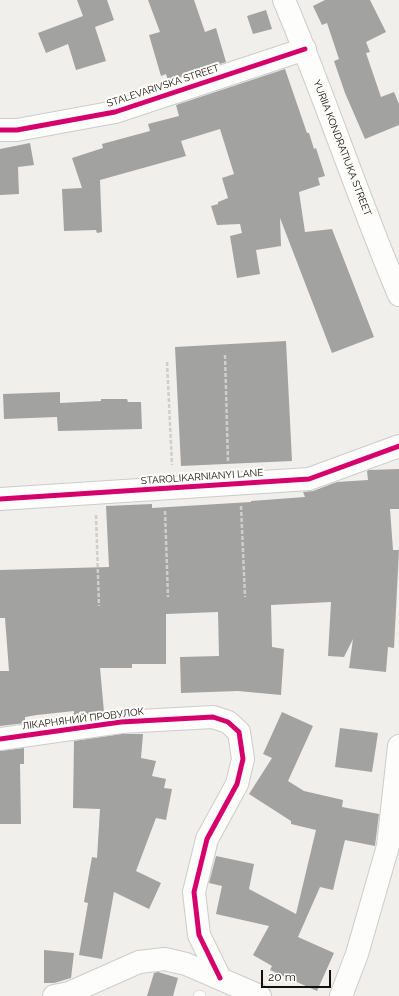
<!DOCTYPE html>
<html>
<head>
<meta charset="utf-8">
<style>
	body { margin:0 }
	#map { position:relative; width:399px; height:996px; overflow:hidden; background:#f0efec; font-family:Raleway,sans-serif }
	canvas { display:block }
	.scale { position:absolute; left:261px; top:970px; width:70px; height:18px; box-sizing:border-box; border:2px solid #10100e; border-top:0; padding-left:5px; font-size:12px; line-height:14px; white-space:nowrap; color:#10100e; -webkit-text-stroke:3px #fffdf9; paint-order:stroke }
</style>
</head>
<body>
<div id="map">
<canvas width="399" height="996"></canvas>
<div class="scale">20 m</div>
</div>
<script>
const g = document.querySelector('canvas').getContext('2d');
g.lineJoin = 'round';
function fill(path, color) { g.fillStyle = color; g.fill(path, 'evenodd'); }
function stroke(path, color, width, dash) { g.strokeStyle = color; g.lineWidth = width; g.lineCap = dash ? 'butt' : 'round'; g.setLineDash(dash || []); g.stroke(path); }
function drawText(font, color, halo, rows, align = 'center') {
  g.font = font + ' Raleway,sans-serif'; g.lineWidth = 4; g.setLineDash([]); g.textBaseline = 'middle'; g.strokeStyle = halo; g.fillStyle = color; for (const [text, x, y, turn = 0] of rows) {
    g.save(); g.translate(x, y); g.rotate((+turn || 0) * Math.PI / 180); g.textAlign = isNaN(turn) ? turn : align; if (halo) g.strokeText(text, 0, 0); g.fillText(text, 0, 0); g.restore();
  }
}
const building = new Path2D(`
	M77,0H107L114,20L95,27L106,61L76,70L68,44L46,53L38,33L83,16Z
	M148,0H194L205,32L216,28L226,62L168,81L166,74L161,76L149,35L160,32Z
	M325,0H370L386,32L366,42L370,52L366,53L381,97L394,92L399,104V125L365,139L345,93L334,61L339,59L327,23L322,25L313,6Z
	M266,10L272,29L253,34L247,16Z
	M285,69L307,133H309L314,149L316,148L325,176L318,178L320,185L299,192L305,232L332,229L374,337L332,353L280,218L281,246L256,250L260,274L237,278L230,236L242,233L240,224L217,225L211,206L218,204V202L228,198L222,178L234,174L220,129L181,141L186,156L100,180L102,232L97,233L96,230L64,231L62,189L82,188L72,158L103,148L102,144L150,131L148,124L179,116L176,105Z
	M30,143L34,165L18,167L19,194L0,195V149Z
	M286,341L292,461L181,466L175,347Z
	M60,392V403L101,401V399H127L128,402H141L142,429L58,431L57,417L4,419L3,394Z
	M399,469V509H390L393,550H399L394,648L388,647L386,672L349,668L353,639L344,657L328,656L331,602L271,605L272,647L284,649L281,695L238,691L181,693L180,657L219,656L218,612L166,614V664H132V668H100L104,712L74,716V711L37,715L25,717V723L0,726V671H9L5,618H0V570L109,567L106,506L152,504V508L251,502V501L305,497L303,492L313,491L337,482L368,480L367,471L369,470Z
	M282,712L313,726L288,781L304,791L343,800L342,807L379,814L375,846L345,840L333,890L320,887L298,937L334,953L317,991L270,970L272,966L253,955L269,926L216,914L222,886L209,883L216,856L254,864L249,889L296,914L316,830L291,824V821L249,794L272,758L263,754Z
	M340,728L378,733L372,772L335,767Z
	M122,734H143L141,758L156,761L152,776L166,779L164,788L172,789L166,820L156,818L136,871L161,883L149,909L114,892L102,959L79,955L88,903L84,902L92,857L97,858L100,809L73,808L74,741Z
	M24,748V764H20L21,824H0V751Z
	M44,950L74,953L71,978L54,983H44Z
	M158,972L178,978L173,996H147L154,973Z`);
const path = new Path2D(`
	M225,355L228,461
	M167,362L172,465
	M241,506L245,597
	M165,511L168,597
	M96,515L99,606`);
const lane = new Path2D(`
	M199,996H200`);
const street = new Path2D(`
	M0,130H17L115,112L305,49
	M0,499L309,479L399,446
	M0,739L121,722L213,717L228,722L239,732L243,759L237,784L207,839L194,892L199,935L220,978
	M54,996L69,993L139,962L165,959L186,964L260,996
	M341,996L357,954L388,846L399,746`);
const secondary = new Path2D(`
	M284,0C325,97 358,198 399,295`);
const cycleway = new Path2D(`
	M0,130H17L115,112L305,49
	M0,499L309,479L399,446
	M0,739L121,722L213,717L228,722L239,732L243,759L237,784L207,839L194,892L199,935L220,978`);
const streetNames = [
	["STALEVARIVSKA STREET",163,86,-18],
	["YURIIA KONDRATIUKA STREET",342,148,69],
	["STAROLIKARNIANYI LANE",202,477,-4],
	["ЛІКАРНЯНИЙ ПРОВУЛОК",83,719,-7]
];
fill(building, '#a2a2a1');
stroke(lane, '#ccccc9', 12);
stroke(street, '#ccccc9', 24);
stroke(secondary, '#ccccc9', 24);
stroke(path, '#cececd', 2.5, [4, 2]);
stroke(lane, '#fdfdfc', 11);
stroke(street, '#fdfdfc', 22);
stroke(secondary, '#fdfdfc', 22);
stroke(cycleway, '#d6006c', 5);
drawText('10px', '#10100e', '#fffdf9', streetNames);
</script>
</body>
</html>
